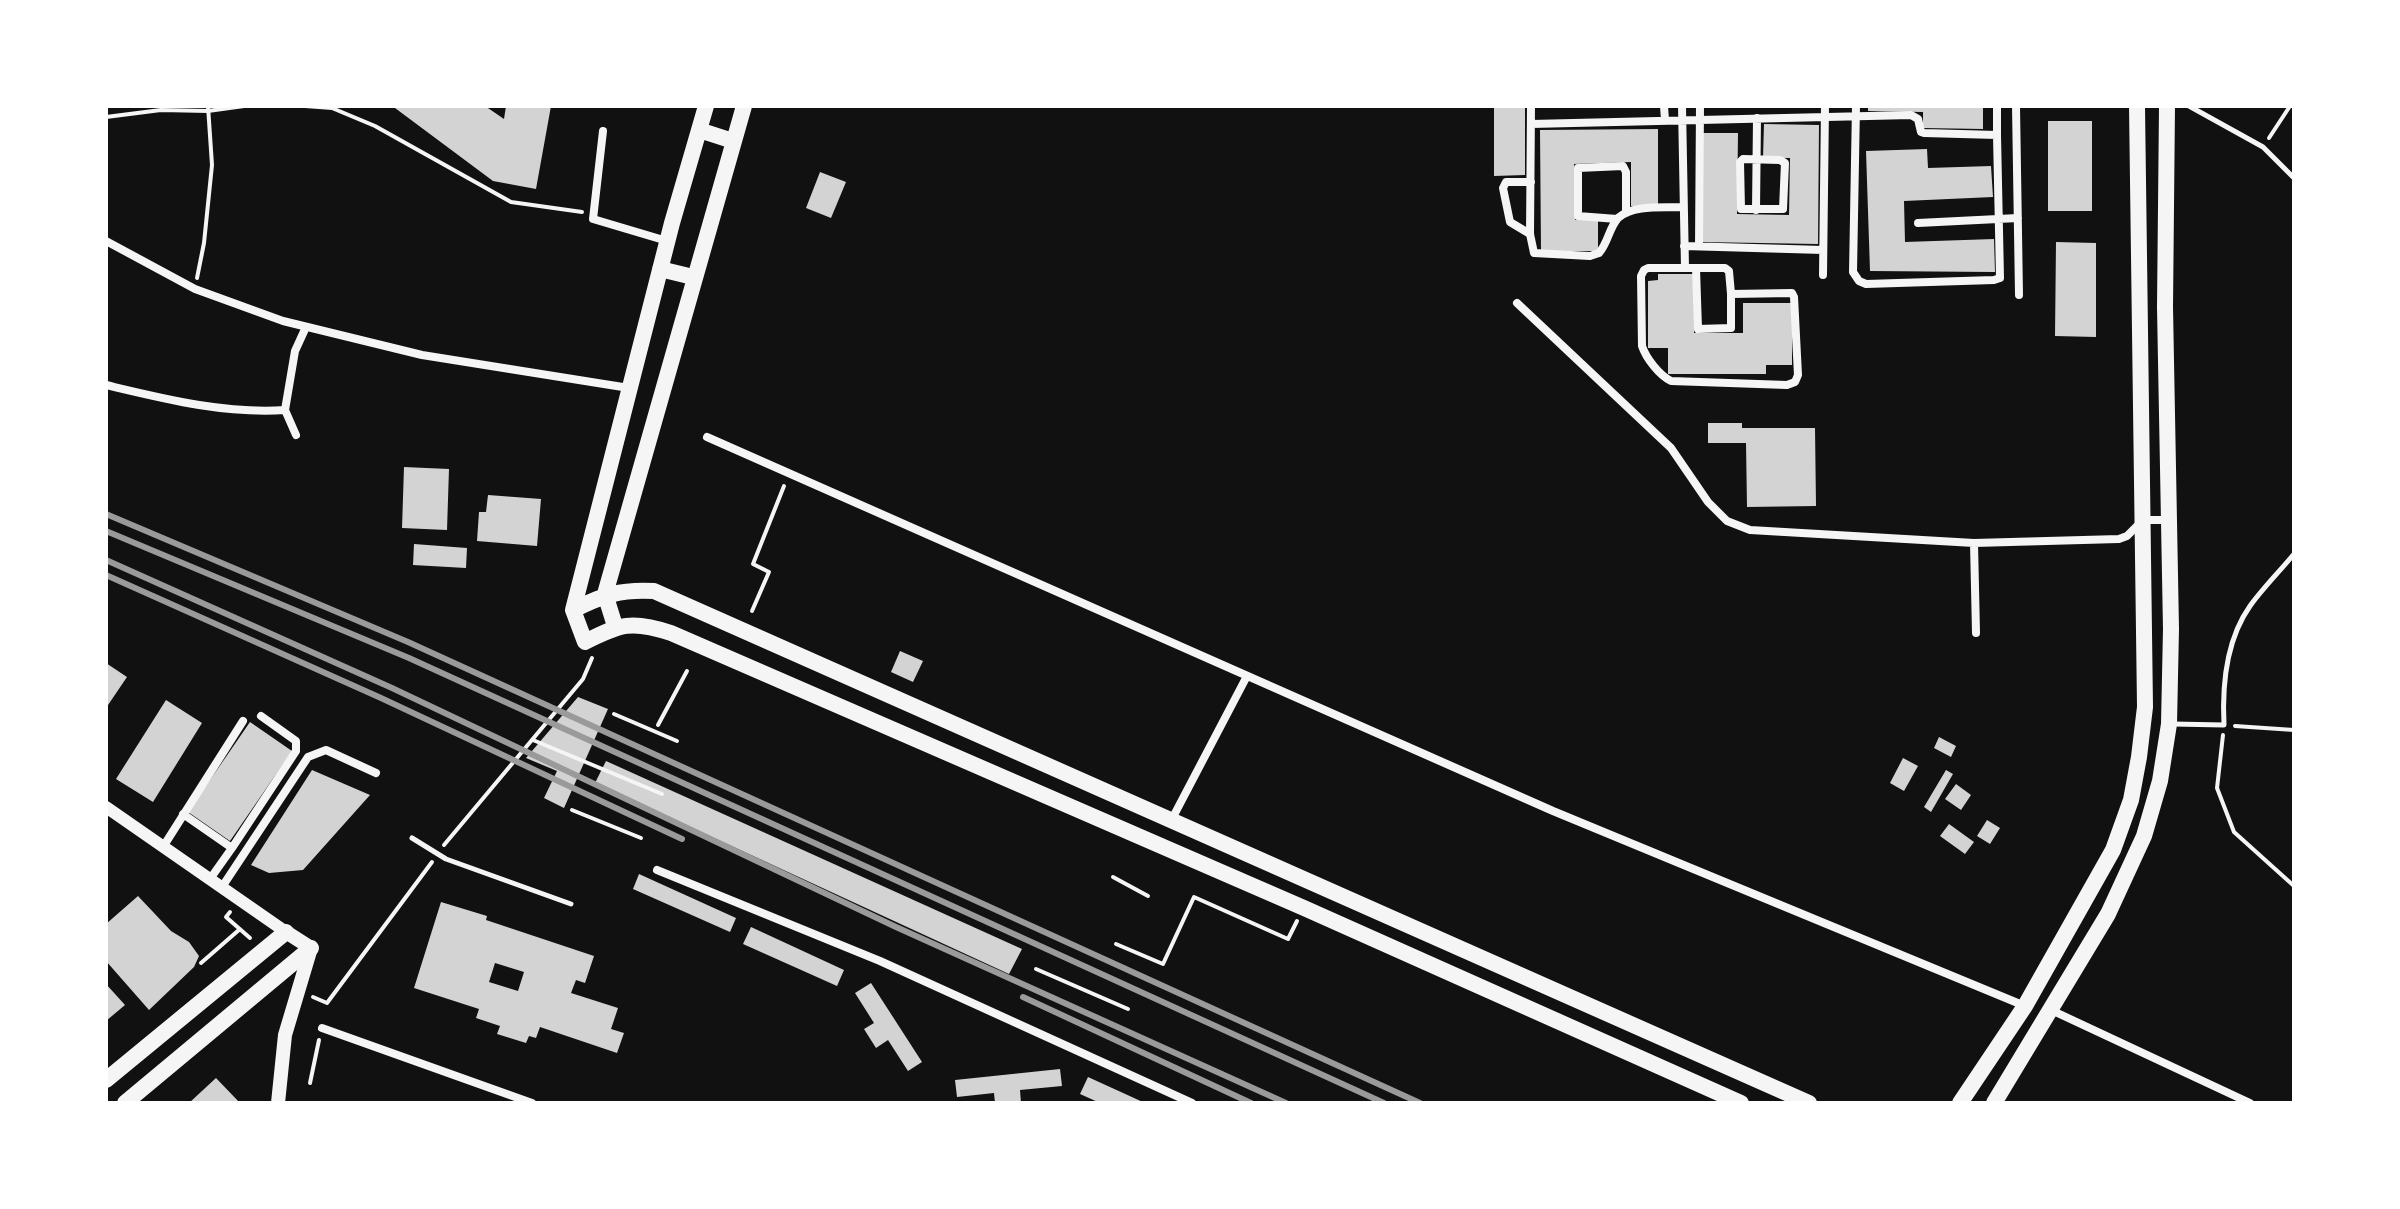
<!DOCTYPE html>
<html>
<head>
<meta charset="utf-8">
<style>
	body { margin:0 }
	#map { position:relative; width:2400px; height:1209px; overflow:hidden; background:#111; font-family:Raleway,sans-serif }
	canvas { display:block }
	.frame { position:absolute; inset:0; border:108px solid #fff; pointer-events:none }
</style>
</head>
<body>
<div id="map">
<canvas width="2400" height="1209"></canvas>
<div class="frame"></div>
</div>
<script>
const g = document.querySelector('canvas').getContext('2d');
g.lineJoin = 'round';
function fill(path, color) { g.fillStyle = color; g.fill(path, 'evenodd'); }
function stroke(path, color, width, dash) { g.strokeStyle = color; g.lineWidth = width; g.lineCap = dash ? 'butt' : 'round'; g.setLineDash(dash || []); g.stroke(path); }
const building = new Path2D(`
	M396,106H485L504,119L506,106H551L536,189L493,181L395,108Z
	M1494,106H1525V175L1494,176Z
	M1868,106H1983V129L1923,128V112L1868,111Z
	M2048,121H2092V211H2048Z
	M1764,124L1819,125L1818,244L1702,242L1703,133H1738L1737,214L1789,215L1790,158H1763Z
	M1658,129V206H1631V162L1574,164L1575,220H1598V251H1541L1540,130Z
	M1927,149L1928,168L1991,166L1993,197L1904,201L1905,242L1994,239L1995,272L1870,271L1866,151Z
	M820,172L846,182L831,218L806,208Z
	M2056,242L2096,243V337L2055,336Z
	M1658,274H1694V333H1743V303H1792V365H1766V374H1668V348H1648V281L1658,280Z
	M1708,423H1742V428H1815L1816,506L1747,507L1746,443H1708Z
	M404,467L449,469L447,530L402,528Z
	M488,495L541,499L537,546L477,541L479,512H486Z
	M414,544L467,548L466,568L413,565Z
	M900,651L923,661L913,682L891,672Z
	M106,663L127,677L106,708Z
	M578,697L608,709L564,808L544,798L557,771L526,758Z
	M166,700L202,723L153,802L116,779Z
	M250,722L292,751L230,841L188,812Z
	M1939,737L1956,746L1951,757L1934,748Z
	M1903,758L1918,766L1904,791L1890,783Z
	M606,761L1022,949L1009,974L595,783Z
	M312,770L370,795L303,870L269,873L251,865Z
	M1946,770L1953,774L1931,812L1924,807Z
	M1956,784L1971,795L1961,810L1945,799Z
	M1987,820L2000,828L1990,844L1977,836Z
	M1949,824L1974,842L1965,854L1940,836Z
	M639,874L736,918L730,932L633,889Z
	M138,896L171,931L189,942L199,956L194,967L149,1010L106,961V924Z
	M441,902L487,916L486,920L594,956L585,983L576,980L571,993L618,1008L611,1029L624,1033L617,1053L540,1027L536,1038L529,1036L526,1043L497,1034L500,1026L476,1018L479,1009L414,988ZM495,963L524,972L518,991L489,982Z
	M751,927L844,970L837,986L743,944Z
	M871,983L922,1062L908,1071L888,1040L876,1048L864,1029L874,1023L855,993Z
	M106,984L125,1005L106,1021Z
	M1060,1069L1062,1086L1020,1090L1021,1103H995L994,1093L957,1097L955,1080Z
	M1088,1077L1145,1103H1100L1080,1094Z
	M216,1078L240,1103H189Z`);
const path = new Path2D(`
	M305,106L332,108L375,126L511,202L582,212
	M106,117L161,110L208,111L244,106
	M2269,138L2290,106
	M197,278L204,243L212,165L208,106
	M752,611L769,572L753,564L784,486
	M614,714L677,741
	M658,725L687,671
	M2235,726L2294,730
	M2223,735L2217,788L2234,832L2294,886
	M533,740L662,794
	M572,810L641,838
	M444,845L583,679L592,658
	M1113,877L1148,896
	M230,912L226,917L250,938
	M1116,944L1163,964L1194,897L1288,939L1297,921
	M201,963L240,929
	M1036,969L1128,1009
	M313,997L327,1003L432,862
	M310,1083L319,1040`);
const service = new Path2D(`
	M2189,106L2263,147L2294,178
	M2173,724L2224,725C2222,685 2226,640 2250,606C2263,588 2280,571 2294,554
	M412,838L446,859L571,904`);
const minor = new Path2D(`
	M1531,106L1530,234L1534,253L1590,256L1599,253C1608,243 1609,228 1618,218C1633,204 1665,208 1683,207
	M1664,106L1665,120
	M1682,106L1685,268
	M1856,106L1853,272L1859,281L1866,284L1994,280L2000,278L1997,135
	M2016,106L2019,295
	M1531,124L1911,115L1918,119L1921,132L1924,133L1997,135V106
	M603,131L593,219L667,241
	M1743,159L1780,160L1785,163L1783,209H1741L1740,162Z
	M1756,210L1757,118
	M1617,219L1578,216V168L1623,166L1626,172V213
	M1918,223L2018,218
	M1530,234L1510,222L1503,188L1506,182H1531
	M106,241L195,289L283,321L422,355L629,388
	M1684,246L1823,250
	M1699,246L1700,106
	M1648,268H1725L1729,271L1731,294L1792,293L1794,297L1798,375L1795,382L1787,385L1671,381C1659,375 1646,358 1642,346L1641,276L1644,270Z
	M1696,268L1698,329L1731,328V294
	M1823,275L1825,106
	M1517,303L1671,448L1708,502L1727,521L1750,530L1974,543L2119,539L2127,536L2143,520H2167
	M106,385C165,399 224,414 285,410
	M296,435L285,410L295,351L306,327
	M707,437L1553,811L2025,1006
	M1974,543L1976,633
	M183,814L232,848L296,751V741L261,716
	M1172,819L1247,676
	M163,847L243,721
	M657,870L880,961L1192,1103
	M210,879L232,848
	M222,887L308,757L326,750L376,773
	M2051,1010L2250,1103
	M322,1028L532,1103`);
const tertiary = new Path2D(`
	M106,807L286,932`);
const secondary = new Path2D(`
	M278,1103L285,1035L311,948L286,932`);
const primary = new Path2D(`
	M706,106L672,223L573,610L585,642C620,624 632,620 671,633L1304,908L1741,1103
	M699,130L733,141
	M660,269L693,277
	M573,610C603,595 621,589 654,591L1809,1103
	M615,626L605,594L744,106
	M106,1080L286,932
	M125,1103L311,948
	M1960,1103L2025,1006L2113,850L2131,800L2139,757L2145,707L2137,106
	M1994,1103L2108,914L2144,836L2160,781L2169,724L2171,629L2165,307L2167,106`);
const rail = new Path2D(`
	M106,514L408,642L1420,1103
	M106,531L409,658L1384,1103
	M106,560L392,688L896,927L1286,1103
	M106,575L381,698L682,839
	M1023,997L1251,1103`);
fill(building, '#d3d3d3');
stroke(path, '#f5f5f5', 4);
stroke(service, '#f5f5f5', 5);
stroke(minor, '#f5f5f5', 8);
stroke(tertiary, '#f5f5f5', 12);
stroke(secondary, '#f5f5f5', 14);
stroke(primary, '#f5f5f5', 16);
stroke(rail, '#9a9a9a', 6);
</script>
</body>
</html>
